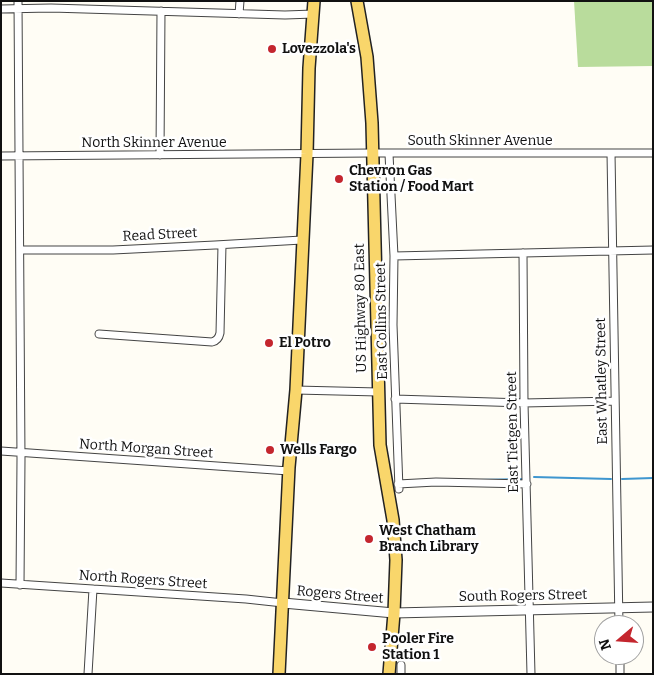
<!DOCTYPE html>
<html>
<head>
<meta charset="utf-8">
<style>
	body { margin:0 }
	#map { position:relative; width:654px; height:675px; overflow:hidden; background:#fffdf5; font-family:Bitter,serif }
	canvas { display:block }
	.frame { position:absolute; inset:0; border:2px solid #111; pointer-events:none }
	.north { position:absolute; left:594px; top:615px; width:50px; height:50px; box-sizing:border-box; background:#fff; border:1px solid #a0a0a0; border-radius:50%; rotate:252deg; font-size:14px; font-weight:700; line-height:20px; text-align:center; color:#111 }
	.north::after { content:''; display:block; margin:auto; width:18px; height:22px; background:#c4262e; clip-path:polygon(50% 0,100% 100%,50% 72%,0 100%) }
</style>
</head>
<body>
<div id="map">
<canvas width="654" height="675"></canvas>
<div class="frame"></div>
<div class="north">N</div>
</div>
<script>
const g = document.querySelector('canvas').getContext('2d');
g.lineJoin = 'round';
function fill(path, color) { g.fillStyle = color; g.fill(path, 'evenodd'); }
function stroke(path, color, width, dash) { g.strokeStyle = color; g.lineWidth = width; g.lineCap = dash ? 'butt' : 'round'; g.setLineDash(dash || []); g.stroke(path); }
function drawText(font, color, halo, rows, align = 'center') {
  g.font = font + ' Bitter,serif'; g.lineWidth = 5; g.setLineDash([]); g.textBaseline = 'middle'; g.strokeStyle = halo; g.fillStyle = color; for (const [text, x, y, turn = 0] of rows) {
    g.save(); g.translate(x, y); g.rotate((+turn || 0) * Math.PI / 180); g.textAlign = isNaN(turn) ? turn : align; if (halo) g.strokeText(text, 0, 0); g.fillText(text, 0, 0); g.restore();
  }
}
const forest = new Path2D(`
	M574,1H653V66L578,67Z`);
const stream = new Path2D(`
	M534,477L611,479
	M622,479L653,478
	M480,480L522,479`);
const minor = new Path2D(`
	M18,1L21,459L20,585
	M1,9L51,8L285,15L314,14
	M239,14L240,1
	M611,153L619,625
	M389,154L394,256L393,325L399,489
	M160,155L161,11
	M1,156L372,153H653
	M20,250H113L215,245L302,240
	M523,253L524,403L531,674
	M394,256L653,250
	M99,334L212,342C216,341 219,338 220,333L222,245
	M296,390L378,392
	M395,399L524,403L615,401
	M1,451L289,471
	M398,484L436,482L527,484
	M1,583L246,599L283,603
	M620,655V674
	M88,674L93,589
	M401,674V665`);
const tertiary = new Path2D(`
	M283,603L394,613L653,607`);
const primary = new Path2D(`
	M357,1L367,57L372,123L380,445L393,520L396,560L394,613L389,674
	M279,674L289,467L296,390L307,154L309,68L314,1`);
const markers = [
	[272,49,5,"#c4262e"],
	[339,179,5,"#c4262e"],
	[269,343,5,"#c4262e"],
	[270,450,5,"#c4262e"],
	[369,539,5,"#c4262e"],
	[372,647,5,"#c4262e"]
];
const poiNames = [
	["Lovezzola's",282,49],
	["Chevron Gas",349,171],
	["Station / Food Mart",349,187],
	["El Potro",279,343],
	["Wells Fargo",280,450],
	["West Chatham",379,531],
	["Branch Library",379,547],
	["Pooler Fire",382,639],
	["Station 1",382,655]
];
const streetNames = [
	["South Skinner Avenue",480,141],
	["North Skinner Avenue",154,143],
	["Read Street",160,235,-3],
	["US Highway 80 East",361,308,-91],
	["East Collins Street",382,321,-91],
	["East Whatley Street",602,381,-91],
	["East Tietgen Street",513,432,-91],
	["North Morgan Street",146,449,4],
	["North Rogers Street",143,580,4],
	["Rogers Street",340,595,5],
	["South Rogers Street",523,596,-1]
];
fill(forest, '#b9dc9c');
stroke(stream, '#3f96cf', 2);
stroke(minor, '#444', 9);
stroke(tertiary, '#444', 11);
stroke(primary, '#222', 14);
stroke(minor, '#fff', 7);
stroke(tertiary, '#fff', 9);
stroke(primary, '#f9d66b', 11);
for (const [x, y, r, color] of markers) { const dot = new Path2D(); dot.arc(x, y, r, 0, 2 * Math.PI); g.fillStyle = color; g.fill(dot); stroke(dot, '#fff', 2); }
drawText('bold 14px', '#111', '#fff', poiNames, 'left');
drawText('14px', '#111', '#fff', streetNames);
</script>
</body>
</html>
